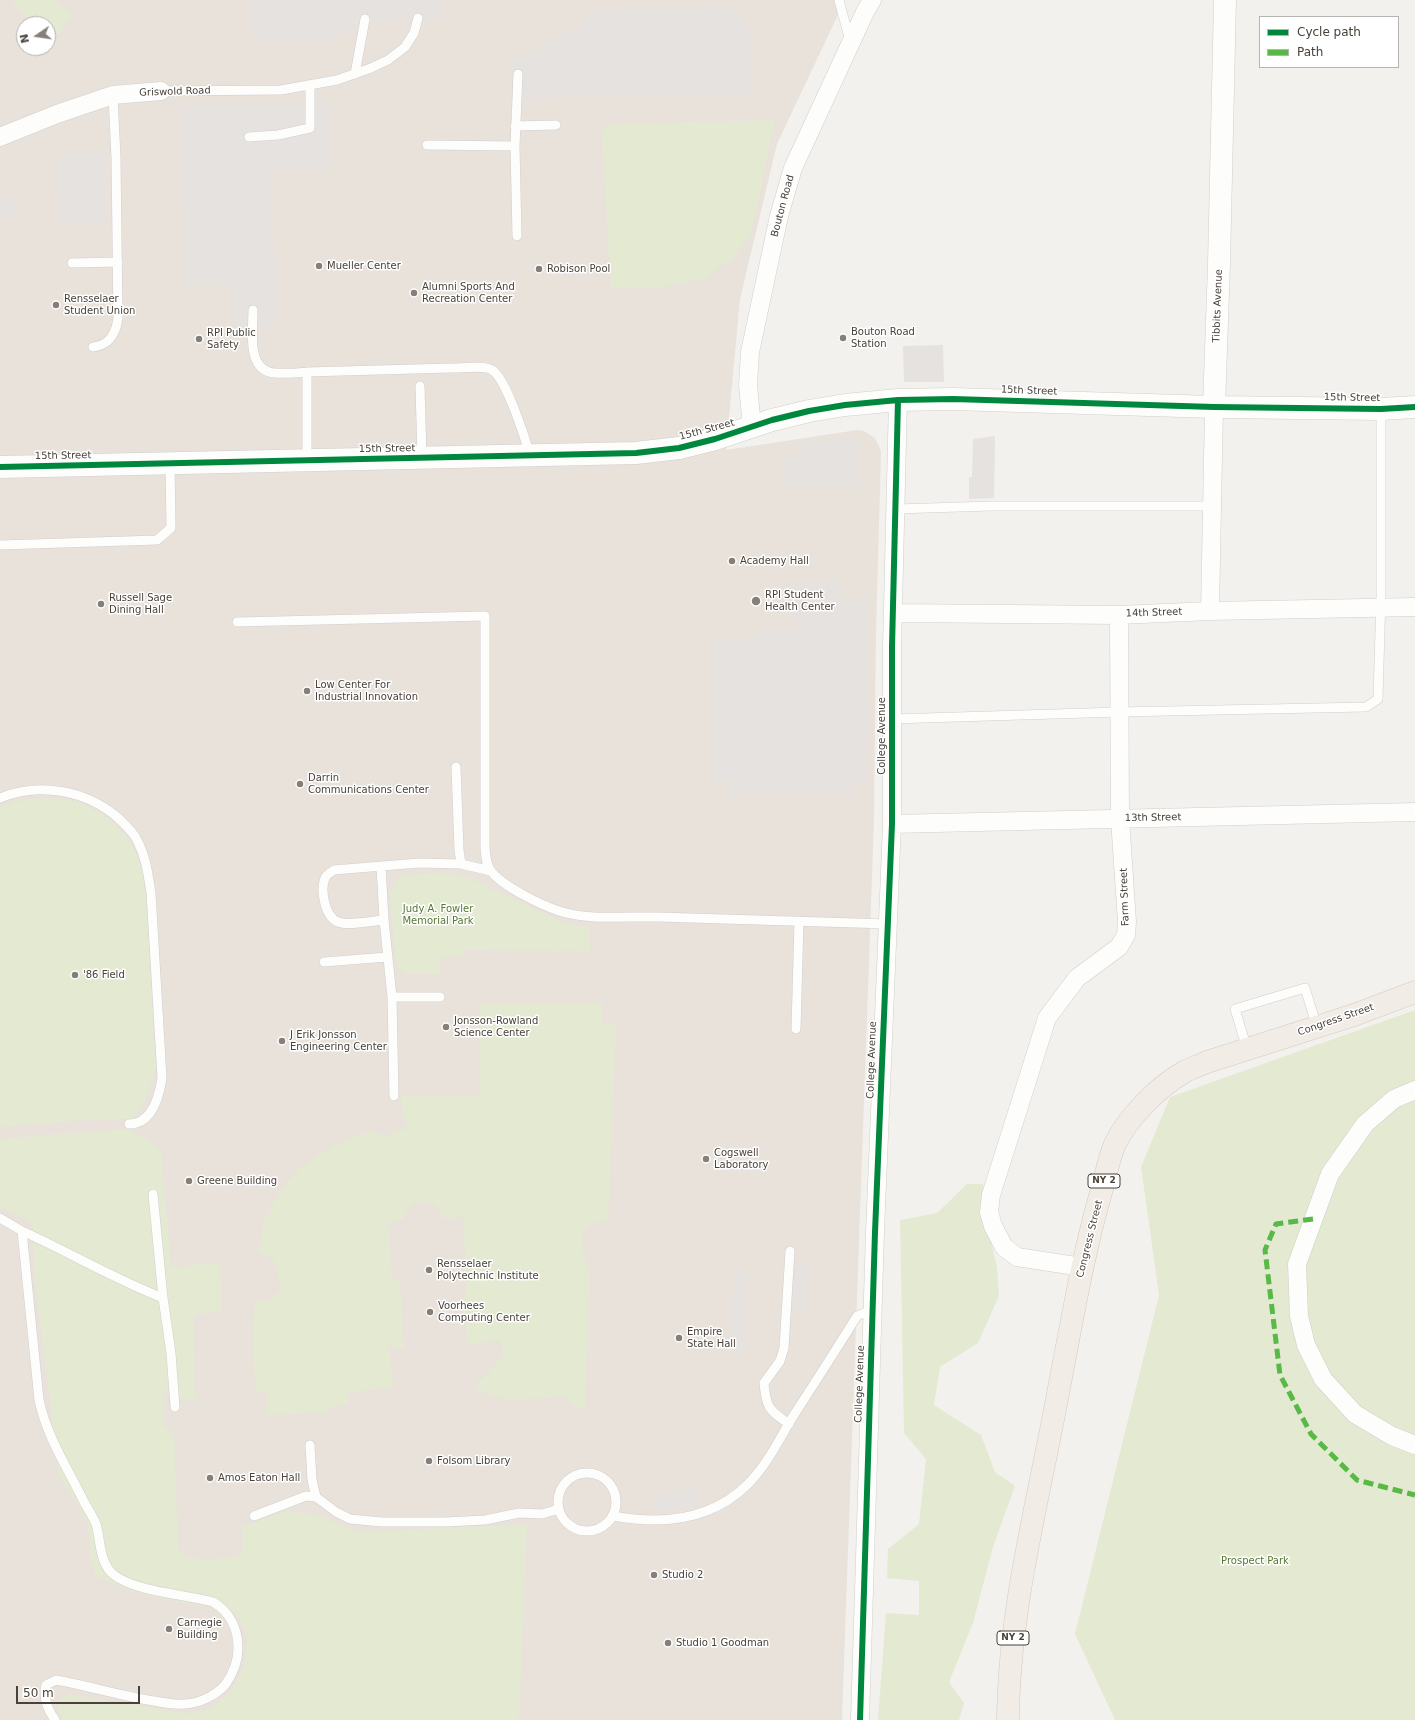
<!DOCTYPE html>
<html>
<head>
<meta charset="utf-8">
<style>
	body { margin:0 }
	#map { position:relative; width:1415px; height:1720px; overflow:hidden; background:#f3f1ee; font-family:"DejaVu Sans",sans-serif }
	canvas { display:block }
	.legend { position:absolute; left:1259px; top:16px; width:140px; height:52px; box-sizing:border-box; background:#fff; border:1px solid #b6b3b0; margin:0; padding:5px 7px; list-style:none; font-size:12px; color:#49413a }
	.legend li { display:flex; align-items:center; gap:8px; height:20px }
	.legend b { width:20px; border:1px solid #b6b3b0 }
	.north { position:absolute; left:16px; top:16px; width:40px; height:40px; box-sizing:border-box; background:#fff; border:1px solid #b6b3b0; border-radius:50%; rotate:257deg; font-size:11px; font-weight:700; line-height:16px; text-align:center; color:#49413a }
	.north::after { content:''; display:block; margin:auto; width:14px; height:18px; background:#847f79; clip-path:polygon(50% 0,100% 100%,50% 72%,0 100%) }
	.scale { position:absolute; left:16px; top:1686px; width:124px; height:18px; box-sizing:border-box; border:2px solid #49413a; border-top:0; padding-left:5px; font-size:12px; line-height:14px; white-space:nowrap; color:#49413a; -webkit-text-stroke:3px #fff; paint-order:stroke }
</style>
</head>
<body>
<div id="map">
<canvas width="1415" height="1720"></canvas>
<ul class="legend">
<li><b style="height:5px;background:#00873e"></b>Cycle path</li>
<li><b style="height:5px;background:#58b947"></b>Path</li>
</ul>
<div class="north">N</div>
<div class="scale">50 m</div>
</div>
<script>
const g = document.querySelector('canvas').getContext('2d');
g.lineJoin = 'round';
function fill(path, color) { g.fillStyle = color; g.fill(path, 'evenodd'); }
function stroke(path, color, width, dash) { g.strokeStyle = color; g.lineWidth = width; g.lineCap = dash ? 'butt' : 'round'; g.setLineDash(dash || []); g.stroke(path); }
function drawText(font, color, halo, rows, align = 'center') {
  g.font = font + ' "DejaVu Sans",sans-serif'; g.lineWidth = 3; g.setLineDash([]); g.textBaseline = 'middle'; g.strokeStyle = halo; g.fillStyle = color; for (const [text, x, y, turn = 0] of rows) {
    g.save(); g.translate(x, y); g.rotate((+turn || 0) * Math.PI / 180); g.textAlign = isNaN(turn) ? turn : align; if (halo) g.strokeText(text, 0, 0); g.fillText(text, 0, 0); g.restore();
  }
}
const education = new Path2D(`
	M0,0H845L777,144L740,299L726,450L857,430L864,431L875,438L881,451L876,634L874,820L842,1720H0ZM24,24H48V48H24Z`);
const green = new Path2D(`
	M17,0H55L73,15L54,39L48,34V24H36L13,6Z
	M774,120L760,193L750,235L732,259L701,279L657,288H611L602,132L609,124Z
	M48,798C55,799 63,799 70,800C97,806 129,831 138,858C142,871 144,884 146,897L156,1069L145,1100L140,1110L132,1119H96L0,1127V807L28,799Z
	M448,873L466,877L565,924L589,928L590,951L463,950V956L440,957V974H404L399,968L395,956L390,894L396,881L405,875Z
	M480,1004H602V1023L616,1024L608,1222C596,1220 591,1224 583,1232V1253L587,1265L590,1266L585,1410L563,1397L507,1400L474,1388L504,1355L500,1340L468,1345L464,1308L467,1274L463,1216L445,1219L438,1208L427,1201C412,1204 408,1205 403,1220L388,1222L392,1281L400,1279L404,1349L389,1345L393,1388L347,1392L348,1404L334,1406L324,1413L264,1415L269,1403L268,1396L262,1391H256L253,1347L255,1300L270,1302L282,1288L273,1258L258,1251L264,1221L283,1187L301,1167L335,1145L372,1130L385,1137L409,1127L404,1118L401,1095H480Z
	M1415,1010V1720H1115L1075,1634L1159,1295L1141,1167L1170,1097Z
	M127,1129L161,1149L171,1267L220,1263L222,1312L193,1314L195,1399L181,1400L177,1393L164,1392V1425L174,1437L178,1549L187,1558L205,1559L238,1558L243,1550V1527L284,1511L317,1515L357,1532L527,1525L519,1720H63C57,1709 55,1700 69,1695L189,1714C198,1712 207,1710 215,1705C241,1688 259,1644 238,1617C229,1605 217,1599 203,1593L201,1606C163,1599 129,1594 95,1575L89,1553L91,1547L87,1522L59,1474L33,1260V1226L27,1219L0,1206V1139Z
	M967,1184H983L984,1210L997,1267L999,1296L978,1343L940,1367L934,1405L981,1435L995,1472L1015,1486L993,1547L973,1623L949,1682L964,1703L959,1720H878L886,1613L919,1615V1581L887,1578L888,1549L919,1524L926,1459L904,1433L900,1220L937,1213Z`);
const parking = new Path2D(`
	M252,0H442V19L370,20L330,41L253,42Z
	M728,6L750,29L751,93L510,99L509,65L586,22V13Z
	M328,103L329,169L272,170L276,327L232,328L231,284L185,285L181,107Z
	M104,152L105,223L60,224L58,154Z
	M18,195L17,219H0V196Z
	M943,345L944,382H904L903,346Z
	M995,436L994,498L969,499V477H972L973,439Z
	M857,440V486L783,488L782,458L803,457L802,441Z
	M796,581H840V600H866L867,781H851V796H729V780L712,779V642H756V630H796Z
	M795,1262L809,1263L806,1309L792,1308Z
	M734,1270L748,1271L745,1353H730Z
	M694,1487L702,1502L678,1510L654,1511V1493L678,1492Z`);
const service = new Path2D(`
	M839,0L850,41
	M355,74L365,19
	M161,91L281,90L337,80L371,68L388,60L405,47L414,33L418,18
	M515,126L556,125
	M249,137L278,135L310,128V85
	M427,145L515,146L517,236
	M515,146L518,74
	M72,263L118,262
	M253,310C253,331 246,371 275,373C286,374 296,373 307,372
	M93,347C110,345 116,333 118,318L116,158L113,95
	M420,386L422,458
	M307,460V372C355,371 404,369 453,368C462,368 485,365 492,370C506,378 525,438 530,455
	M896,509L991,506H1212
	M0,545L157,540L171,528L170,463
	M237,622L485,616V848C486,856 486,865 491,871C502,886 541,905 559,911C590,921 626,916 658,917C735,919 811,922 888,924
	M892,719L1119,712L1366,707L1378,699L1381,595V409
	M456,767L459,850L461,864
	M0,798C39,782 85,790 117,817C124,824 133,831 137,840C146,857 148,874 151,893L162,1078C159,1098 152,1124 129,1124
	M381,866L384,920C372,921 348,926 338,922C325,917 320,890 325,878C327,874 331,872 334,870L419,863L461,864L491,871
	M384,920L392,997L394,1096
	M324,962L387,957
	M392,997H440
	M796,1029L799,921
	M1247,1049L1235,1009L1305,988L1317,1027
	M153,1194L163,1298L171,1353L175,1407
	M0,1218L22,1231L39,1400C47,1437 67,1467 83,1500C87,1508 93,1516 96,1524C101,1541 99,1563 114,1575C136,1592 185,1594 213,1602C230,1612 238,1629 238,1648C238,1662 233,1674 225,1685C215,1696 200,1703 185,1704C174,1705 164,1703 154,1701C121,1696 89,1686 56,1680L46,1685C43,1698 47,1709 55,1720
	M22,1231C69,1252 114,1279 163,1298
	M789,1424C769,1410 766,1408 764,1383L780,1361L784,1348L790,1251
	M310,1445L312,1480L316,1497
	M558 1502a29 29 0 1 1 58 0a29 29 0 1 1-58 0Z
	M254,1516L306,1496L316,1497L336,1512L350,1519L382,1522H445L485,1520L519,1513L542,1514L559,1509
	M613,1516C662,1525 711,1521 748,1484C767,1465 779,1440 792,1418C814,1384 836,1350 857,1316L873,1309`);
const minor = new Path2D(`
	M0,137L57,114L113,95L161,91
	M752,427L748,385L750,352L779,216L793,168L865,12L872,0
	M1210,611L1214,407
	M893,613L1119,615L1210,611L1415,607
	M892,824L1415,812
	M1415,1090L1394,1099L1365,1124L1330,1174L1297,1264L1299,1316L1306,1345L1323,1379L1355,1414L1392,1436L1415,1445
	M1082,1267L1017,1257L1004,1247L993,1226L989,1212L991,1195L1047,1018L1077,978L1119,947L1126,935L1127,922L1120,819L1119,615
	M860,1720L875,1232L892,824V647L898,400`);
const tertiary = new Path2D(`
	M1214,407L1219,264L1225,0
	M0,467L636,453L679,448L715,439L772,420L809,411L845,405L898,400L953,399L1214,407L1381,409L1415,407`);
const primary = new Path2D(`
	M1008,1720C1009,1606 1039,1499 1059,1388C1072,1321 1083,1254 1102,1189C1106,1174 1109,1158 1115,1144C1128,1117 1158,1087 1184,1072C1191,1068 1199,1066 1207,1062L1354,1015L1415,992`);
const quiet = new Path2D(`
	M1313,1219L1276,1224L1265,1250L1280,1375L1311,1434L1357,1480L1415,1495`);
const cycleway = new Path2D(`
	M0,467L636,453L679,448L715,439L772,420L809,411L845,405L898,400L953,399L1214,407L1381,409L1415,407
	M860,1720L875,1232L892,824V647L898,400`);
const markers = [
	[319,266,4,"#847f79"],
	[539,269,4,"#847f79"],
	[414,293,4,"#847f79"],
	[56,305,4,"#847f79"],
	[843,338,4,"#847f79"],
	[199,339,4,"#847f79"],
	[732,561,4,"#847f79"],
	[756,601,5,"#847f79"],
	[101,604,4,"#847f79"],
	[307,691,4,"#847f79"],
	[300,784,4,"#847f79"],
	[75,975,4,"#847f79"],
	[446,1027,4,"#847f79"],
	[282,1041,4,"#847f79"],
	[706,1159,4,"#847f79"],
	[189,1181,4,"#847f79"],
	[429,1270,4,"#847f79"],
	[430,1312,4,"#847f79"],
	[679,1338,4,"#847f79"],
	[429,1461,4,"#847f79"],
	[210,1478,4,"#847f79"],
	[654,1575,4,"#847f79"],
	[169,1629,4,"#847f79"],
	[668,1643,4,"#847f79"]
];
const shields = [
	[1104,1181,32],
	[1013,1638,32]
];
const shieldNames = [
	["NY 2",1104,1181],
	["NY 2",1013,1638]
];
const streetNames = [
	["Griswold Road",175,92,-2],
	["Bouton Road",783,206,-75],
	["Tibbits Avenue",1218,306,-88],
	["15th Street",1029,391,2],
	["15th Street",1352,398,1],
	["15th Street",707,430,-15],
	["15th Street",387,449,-1],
	["15th Street",63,456,-1],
	["14th Street",1154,613,-2],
	["College Avenue",882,736,-90],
	["13th Street",1153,818,-1],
	["Farm Street",1125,897,-92],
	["Congress Street",1336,1020,-19],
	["College Avenue",872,1060,-88],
	["Congress Street",1090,1239,-76],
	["College Avenue",860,1384,-88]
];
const poiNames = [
	["Mueller Center",327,266],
	["Robison Pool",547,269],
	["Alumni Sports And",422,287],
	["Recreation Center",422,299],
	["Rensselaer",64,299],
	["Student Union",64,311],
	["Bouton Road",851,332],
	["Station",851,344],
	["RPI Public",207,333],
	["Safety",207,345],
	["Academy Hall",740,561],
	["RPI Student",765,595],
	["Health Center",765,607],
	["Russell Sage",109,598],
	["Dining Hall",109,610],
	["Low Center For",315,685],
	["Industrial Innovation",315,697],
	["Darrin",308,778],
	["Communications Center",308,790],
	["'86 Field",83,975],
	["Jonsson-Rowland",454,1021],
	["Science Center",454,1033],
	["J Erik Jonsson",290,1035],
	["Engineering Center",290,1047],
	["Cogswell",714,1153],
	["Laboratory",714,1165],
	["Greene Building",197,1181],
	["Rensselaer",437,1264],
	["Polytechnic Institute",437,1276],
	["Voorhees",438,1306],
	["Computing Center",438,1318],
	["Empire",687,1332],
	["State Hall",687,1344],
	["Folsom Library",437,1461],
	["Amos Eaton Hall",218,1478],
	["Studio 2",662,1575],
	["Carnegie",177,1623],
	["Building",177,1635],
	["Studio 1 Goodman",676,1643]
];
const parkNames = [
	["Judy A. Fowler",438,909],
	["Memorial Park",438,921],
	["Prospect Park",1255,1561]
];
fill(education, '#e8e2db');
fill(green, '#e4ead1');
fill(parking, '#e5e2df');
stroke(service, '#d1cecc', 10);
stroke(minor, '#d1cecc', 19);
stroke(tertiary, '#d1cecc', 23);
stroke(primary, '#d3c9be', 23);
stroke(service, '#fdfdfc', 9);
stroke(minor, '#fdfdfc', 18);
stroke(tertiary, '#fdfdfc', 22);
stroke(primary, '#f1ede6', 22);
stroke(quiet, '#58b947', 5, [10, 5]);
stroke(cycleway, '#00873e', 6);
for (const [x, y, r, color] of markers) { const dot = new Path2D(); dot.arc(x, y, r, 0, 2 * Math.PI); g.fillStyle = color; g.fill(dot); stroke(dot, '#fff', 1.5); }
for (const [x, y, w] of shields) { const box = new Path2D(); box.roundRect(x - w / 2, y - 7, w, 14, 3); g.fillStyle = '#fff'; g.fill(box); stroke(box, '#49413a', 1); }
drawText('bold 9px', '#49413a', null, shieldNames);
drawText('10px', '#49413a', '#fff', streetNames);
drawText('10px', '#49413a', '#fff', poiNames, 'left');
drawText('10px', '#577533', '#fff', parkNames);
</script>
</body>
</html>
